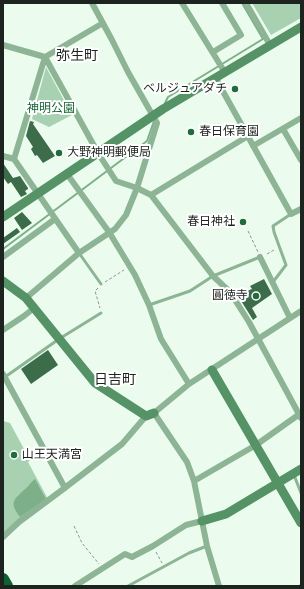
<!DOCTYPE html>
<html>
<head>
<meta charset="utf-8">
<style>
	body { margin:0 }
	#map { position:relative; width:304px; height:589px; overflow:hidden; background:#ebfcee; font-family:"Roboto Condensed",sans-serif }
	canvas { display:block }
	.frame { position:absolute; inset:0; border:4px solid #1d231e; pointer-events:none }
</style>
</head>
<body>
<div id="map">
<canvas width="304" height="589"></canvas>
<div class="frame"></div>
</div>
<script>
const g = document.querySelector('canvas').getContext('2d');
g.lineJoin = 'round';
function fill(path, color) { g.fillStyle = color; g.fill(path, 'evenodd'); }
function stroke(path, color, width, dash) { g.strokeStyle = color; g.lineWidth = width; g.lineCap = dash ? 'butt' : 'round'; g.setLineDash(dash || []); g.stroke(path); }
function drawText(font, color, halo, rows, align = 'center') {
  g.font = font + ' "Roboto Condensed","Noto Sans JP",sans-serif'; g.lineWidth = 4; g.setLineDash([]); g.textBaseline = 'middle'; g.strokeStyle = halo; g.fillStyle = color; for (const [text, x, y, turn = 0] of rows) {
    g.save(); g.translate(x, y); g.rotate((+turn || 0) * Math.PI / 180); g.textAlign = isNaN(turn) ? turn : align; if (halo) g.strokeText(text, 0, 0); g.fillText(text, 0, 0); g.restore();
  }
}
const green = new Path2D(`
	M252,3H301V18L271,35Z
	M46,67L72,115L49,127L32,119Z
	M3,421L10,423L30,460L28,462L48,499L3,535Z`);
const water = new Path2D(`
	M35,479L46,499L20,517C10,503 12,501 24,490C28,487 31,482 35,479Z`);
const stream = new Path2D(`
	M165,103L168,97L263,39L242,3
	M3,249L147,141L154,121`);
const building = new Path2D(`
	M30,121L34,122L33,124L55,156L43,163L37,155L35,156L31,149L33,147L26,136Z
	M3,163L13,178L20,176L28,188V189L25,191L27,194L21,197L11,182L8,184L3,177Z
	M22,212L32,223L22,230L14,218Z
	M17,228L20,232L3,244V238Z
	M264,279L272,294L252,308L257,317L253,320L240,299L249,294L247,291L252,289L250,286Z
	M48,350L58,365L31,384L21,369Z`);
const path = new Path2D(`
	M248,231L258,252
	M267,254L274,250
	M105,282L124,270
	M98,288L95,291L100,308
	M74,526L82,543L99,564
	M156,552L162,563`);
const lane = new Path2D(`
	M79,253L101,284
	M273,282L286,265L274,232L273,226L291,214
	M149,305L190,291L213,276L260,257
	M5,377L59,339L101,313
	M294,475L301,493
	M128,586L189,553L207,546
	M300,586L301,585`);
const street = new Path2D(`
	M182,3L224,71
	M246,3L270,45
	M3,45L45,57L98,153L116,181L137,188L151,195L213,276L230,292L249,322L301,418
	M213,52L241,35L222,3
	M215,77L291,214L301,209
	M283,129L301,160
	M253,146L301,118
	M3,156L14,159L79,253
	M14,159L45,57L103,23
	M67,174L109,232L135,275L149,305L161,339L189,384
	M151,195L248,136
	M3,257L55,219
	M260,257L290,318
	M26,298L79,253L115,229L126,215L137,188L157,123L128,72L112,40L92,3
	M3,330L24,316L34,308
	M3,374L65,488
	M194,481L256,445L301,413
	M3,537L19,522L62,490L122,444L146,416
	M75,586L125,554L132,557L153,546L186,525L202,521
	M219,586L207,546L194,481L187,462L154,413L189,384L301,311`);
const secondary = new Path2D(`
	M3,217L163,109L301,27
	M3,281L26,298L95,383L146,416L154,413
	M212,370L301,523
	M202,521L226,514L301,469`);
const highway = new Path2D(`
	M3,579L7,586`);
const markers = [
	[235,89,4,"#1f6d3c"],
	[191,132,4,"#1f6d3c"],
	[59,153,4,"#1f6d3c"],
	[243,222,4,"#1f6d3c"],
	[256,296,4,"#1f6d3c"],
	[14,455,4,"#1f6d3c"]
];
const poiNames = [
	["ベルジュアダチ",227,89],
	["春日保育園",199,132,"left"],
	["大野神明郵便局",67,153,"left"],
	["春日神社",235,222],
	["圓徳寺",248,296],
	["山王天満宮",22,455,"left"]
];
const parkNames = [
	["神明公園",51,109]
];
const quarterNames = [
	["弥生町",77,56],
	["日吉町",115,380]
];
fill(green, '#a7d1b0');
fill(water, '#7daf89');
stroke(stream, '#7daf89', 2);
fill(building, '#3c6c4a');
stroke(path, '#8b978d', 1, [3, 2]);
stroke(lane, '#8cb495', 3);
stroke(street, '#8cb495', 6);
stroke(secondary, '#559367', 9);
stroke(highway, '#0e6231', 12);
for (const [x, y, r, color] of markers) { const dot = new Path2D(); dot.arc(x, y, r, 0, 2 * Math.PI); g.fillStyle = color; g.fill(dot); stroke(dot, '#fff', 1.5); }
drawText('12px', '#1d231e', '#fff', poiNames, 'right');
drawText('12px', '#166435', '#fff', parkNames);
drawText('14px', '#1d231e', '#fff', quarterNames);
</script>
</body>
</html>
